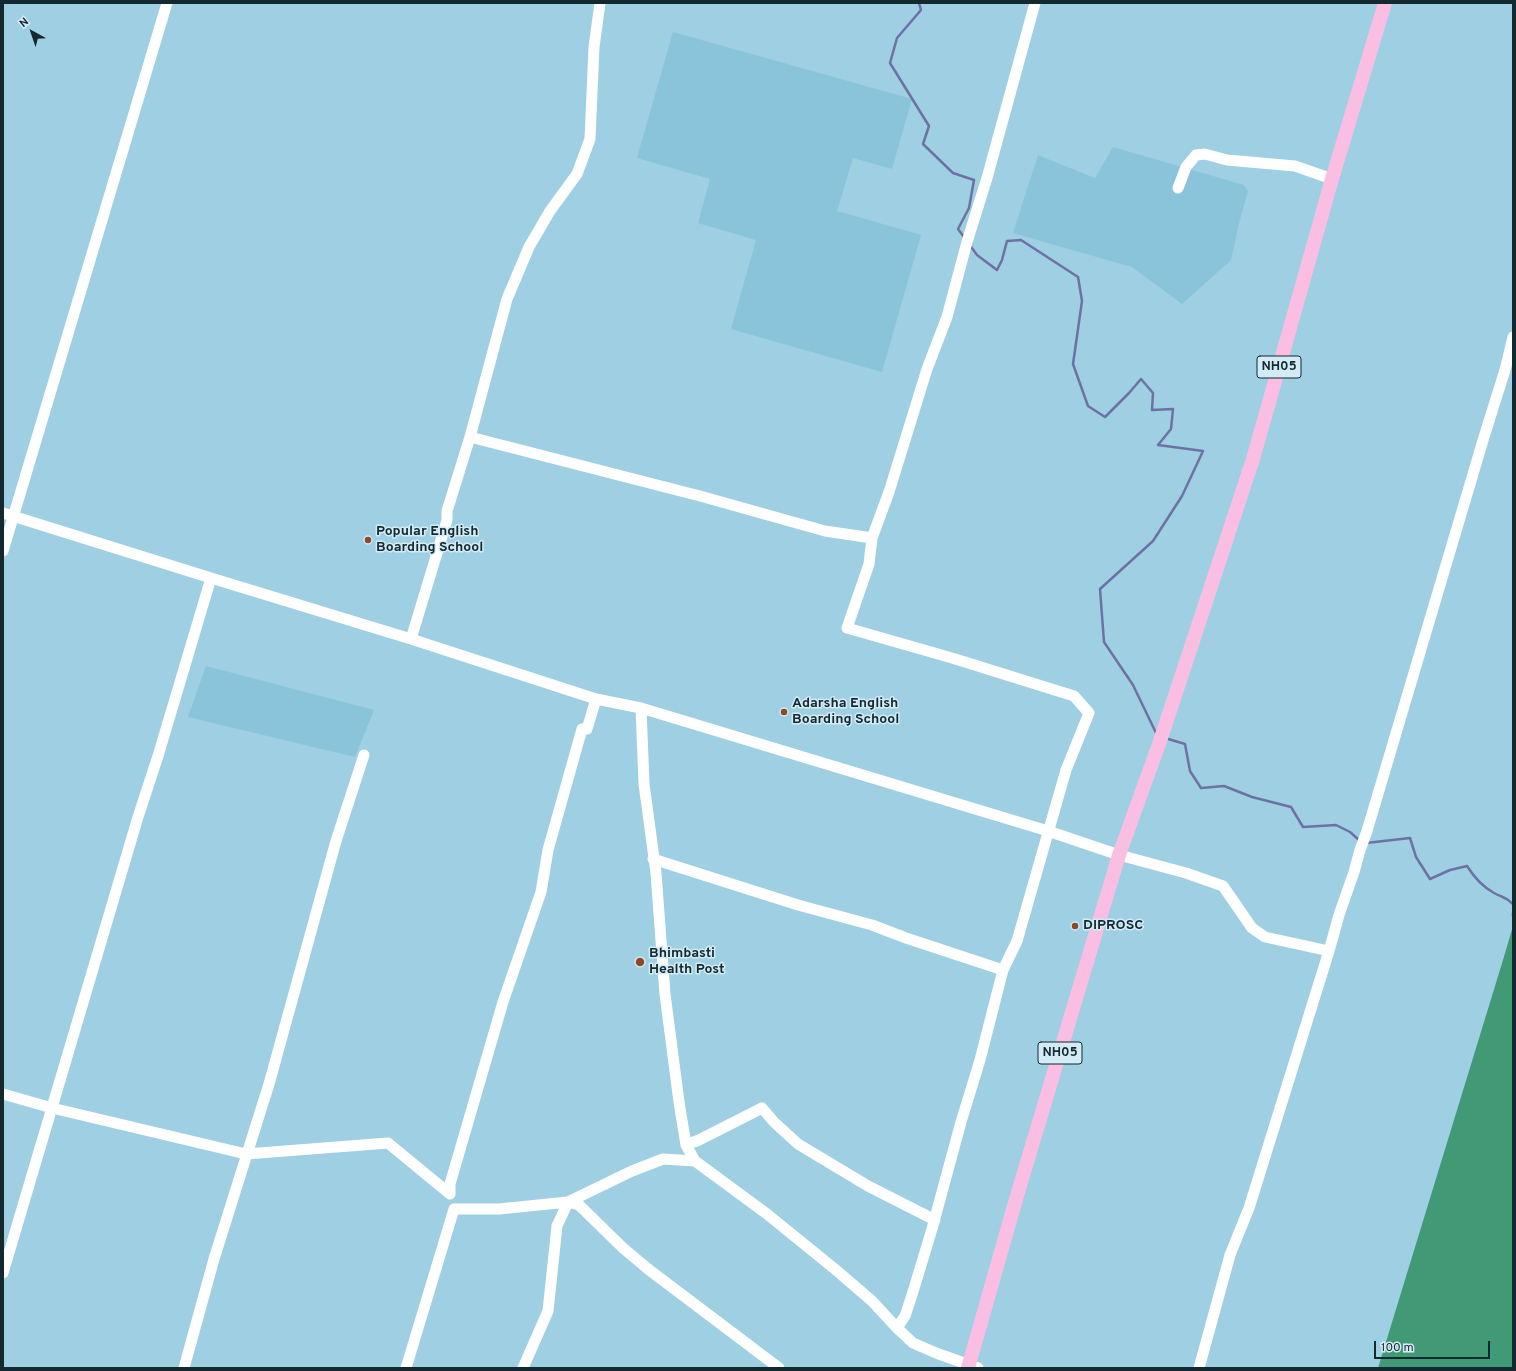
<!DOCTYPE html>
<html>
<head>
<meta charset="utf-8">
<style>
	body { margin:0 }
	#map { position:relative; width:1516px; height:1371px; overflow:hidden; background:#9ecfe2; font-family:Overpass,sans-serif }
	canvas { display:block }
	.frame { position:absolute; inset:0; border:4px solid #14282f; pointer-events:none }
	.north { position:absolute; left:12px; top:12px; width:40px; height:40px; -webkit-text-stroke:3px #d3ebf5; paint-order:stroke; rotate:320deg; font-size:11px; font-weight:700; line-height:16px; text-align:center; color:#14282f }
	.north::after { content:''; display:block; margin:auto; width:14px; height:18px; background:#14282f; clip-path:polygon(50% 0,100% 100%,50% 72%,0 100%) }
	.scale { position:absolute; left:1374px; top:1341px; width:116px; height:18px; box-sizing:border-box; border:2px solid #14282f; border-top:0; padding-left:5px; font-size:12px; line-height:14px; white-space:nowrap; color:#14282f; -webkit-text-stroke:3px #d3ebf5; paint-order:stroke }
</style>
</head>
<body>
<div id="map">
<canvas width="1516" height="1371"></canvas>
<div class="frame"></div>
<div class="north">N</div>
<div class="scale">100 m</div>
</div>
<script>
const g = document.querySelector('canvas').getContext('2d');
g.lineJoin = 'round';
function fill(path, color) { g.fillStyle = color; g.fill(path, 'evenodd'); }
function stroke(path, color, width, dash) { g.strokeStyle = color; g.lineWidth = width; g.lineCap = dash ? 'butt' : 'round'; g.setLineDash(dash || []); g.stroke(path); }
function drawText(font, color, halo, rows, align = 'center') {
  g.font = font + ' Overpass,sans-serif'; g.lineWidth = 3; g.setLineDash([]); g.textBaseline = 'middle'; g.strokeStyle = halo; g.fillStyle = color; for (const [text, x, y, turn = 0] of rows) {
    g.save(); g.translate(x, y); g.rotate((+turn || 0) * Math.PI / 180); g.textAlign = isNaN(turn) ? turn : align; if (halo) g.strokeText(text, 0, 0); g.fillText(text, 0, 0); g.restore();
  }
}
const built = new Path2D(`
	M673,32L912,99L892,169L853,158L837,211L921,235L882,372L731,329L756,240L698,223L710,179L637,158Z
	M1113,147L1244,185L1248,191L1239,223L1231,260L1182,304L1132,267L1013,233L1038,155L1095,178Z
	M206,666L374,710L355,757L188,717Z`);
const forest = new Path2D(`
	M1513,926V1368H1378L1503,960Z`);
const stream = new Path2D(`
	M919,3L921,10L897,38L890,63L929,126L923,144L953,173L974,180L969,208L958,229L964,237
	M969,244L977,255L997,270L1002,260L1007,241L1021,240L1078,277L1082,301L1073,364L1088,406L1105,417L1129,393L1141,379L1153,393L1152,410L1173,409L1171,429L1158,445L1203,451L1182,496L1153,541L1100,589L1104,642L1133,685L1157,735
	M1165,738L1185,744L1190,771L1201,788L1224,786L1252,797L1291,807L1303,827L1336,825L1350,832L1360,841
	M1366,843L1410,838L1416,857L1430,879L1450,870L1467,866C1474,877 1483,887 1494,893C1503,898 1505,896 1513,904
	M1513,913V916`);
const minor = new Path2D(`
	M1178,188L1186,167L1196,155L1205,154L1227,160L1295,166L1332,179
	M470,437L700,496L825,531L872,538L869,564L847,628L952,658L1074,696L1089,713L1066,770L1017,941L1003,970L980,1060L961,1122L932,1229L912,1295L905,1316L897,1328
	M3,513L211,578L411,639L596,699L641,708L1048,831L1119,855L1186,873L1223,886L1252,928L1265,937L1329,951
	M872,538L889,492L927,369L947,317L967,242L987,178L1035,3
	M3,551L167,3
	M411,639L447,520V511L470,437L507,299L529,247L550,211L577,174L590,139L594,47L600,3
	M641,708L644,784L656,873L665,994L679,1102L686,1145L695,1161L767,1214L836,1270L872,1301L897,1328L913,1343L936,1353L978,1368
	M653,859L798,905L872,925L906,938L1003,970
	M3,1094L52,1108L246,1154L388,1143L450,1194V1184L503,1002L541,892L548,850L582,729H587L596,699
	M686,1145L699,1140L762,1108L774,1122L798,1144L868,1186L935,1220
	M3,1273L138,817L158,756L211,578
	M184,1368L214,1259L269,1084L336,841L364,755
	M406,1368L454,1209H499L568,1202L632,1171L663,1159L695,1161
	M523,1368L548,1311L557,1226L568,1202L579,1205L623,1248L648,1269L779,1368
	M1199,1368L1230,1255L1249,1208L1329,951L1339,915L1354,872L1360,850L1367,831L1484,437L1505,370L1513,337`);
const major = new Path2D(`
	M968,1368L1016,1199L1119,855L1159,744L1253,459L1332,179L1385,3`);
const markers = [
	[368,540,4,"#904827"],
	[784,712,4,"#904827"],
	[1075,926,4,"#904827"],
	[640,962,5,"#904827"]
];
const shields = [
	[1279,367,44],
	[1060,1053,44]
];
const shieldNames = [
	["NH05",1279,367],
	["NH05",1060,1053]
];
const poiNames = [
	["Popular English",376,532],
	["Boarding School",376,548],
	["Adarsha English",792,704],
	["Boarding School",792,720],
	["DIPROSC",1083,926],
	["Bhimbasti",649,954],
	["Health Post",649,970]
];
fill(built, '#8ac4da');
fill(forest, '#419975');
stroke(stream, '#6d72a5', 2.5);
stroke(minor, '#fff', 11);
stroke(major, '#f9bee2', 14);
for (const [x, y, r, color] of markers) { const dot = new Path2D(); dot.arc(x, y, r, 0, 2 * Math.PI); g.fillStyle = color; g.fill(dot); stroke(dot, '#d3ebf5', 1.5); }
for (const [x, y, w] of shields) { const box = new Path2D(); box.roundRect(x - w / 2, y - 11, w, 22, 3); g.fillStyle = '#d3ebf5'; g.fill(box); stroke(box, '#14282f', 1); }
drawText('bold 13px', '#14282f', null, shieldNames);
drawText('bold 14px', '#14282f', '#d3ebf5', poiNames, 'left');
</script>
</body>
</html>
